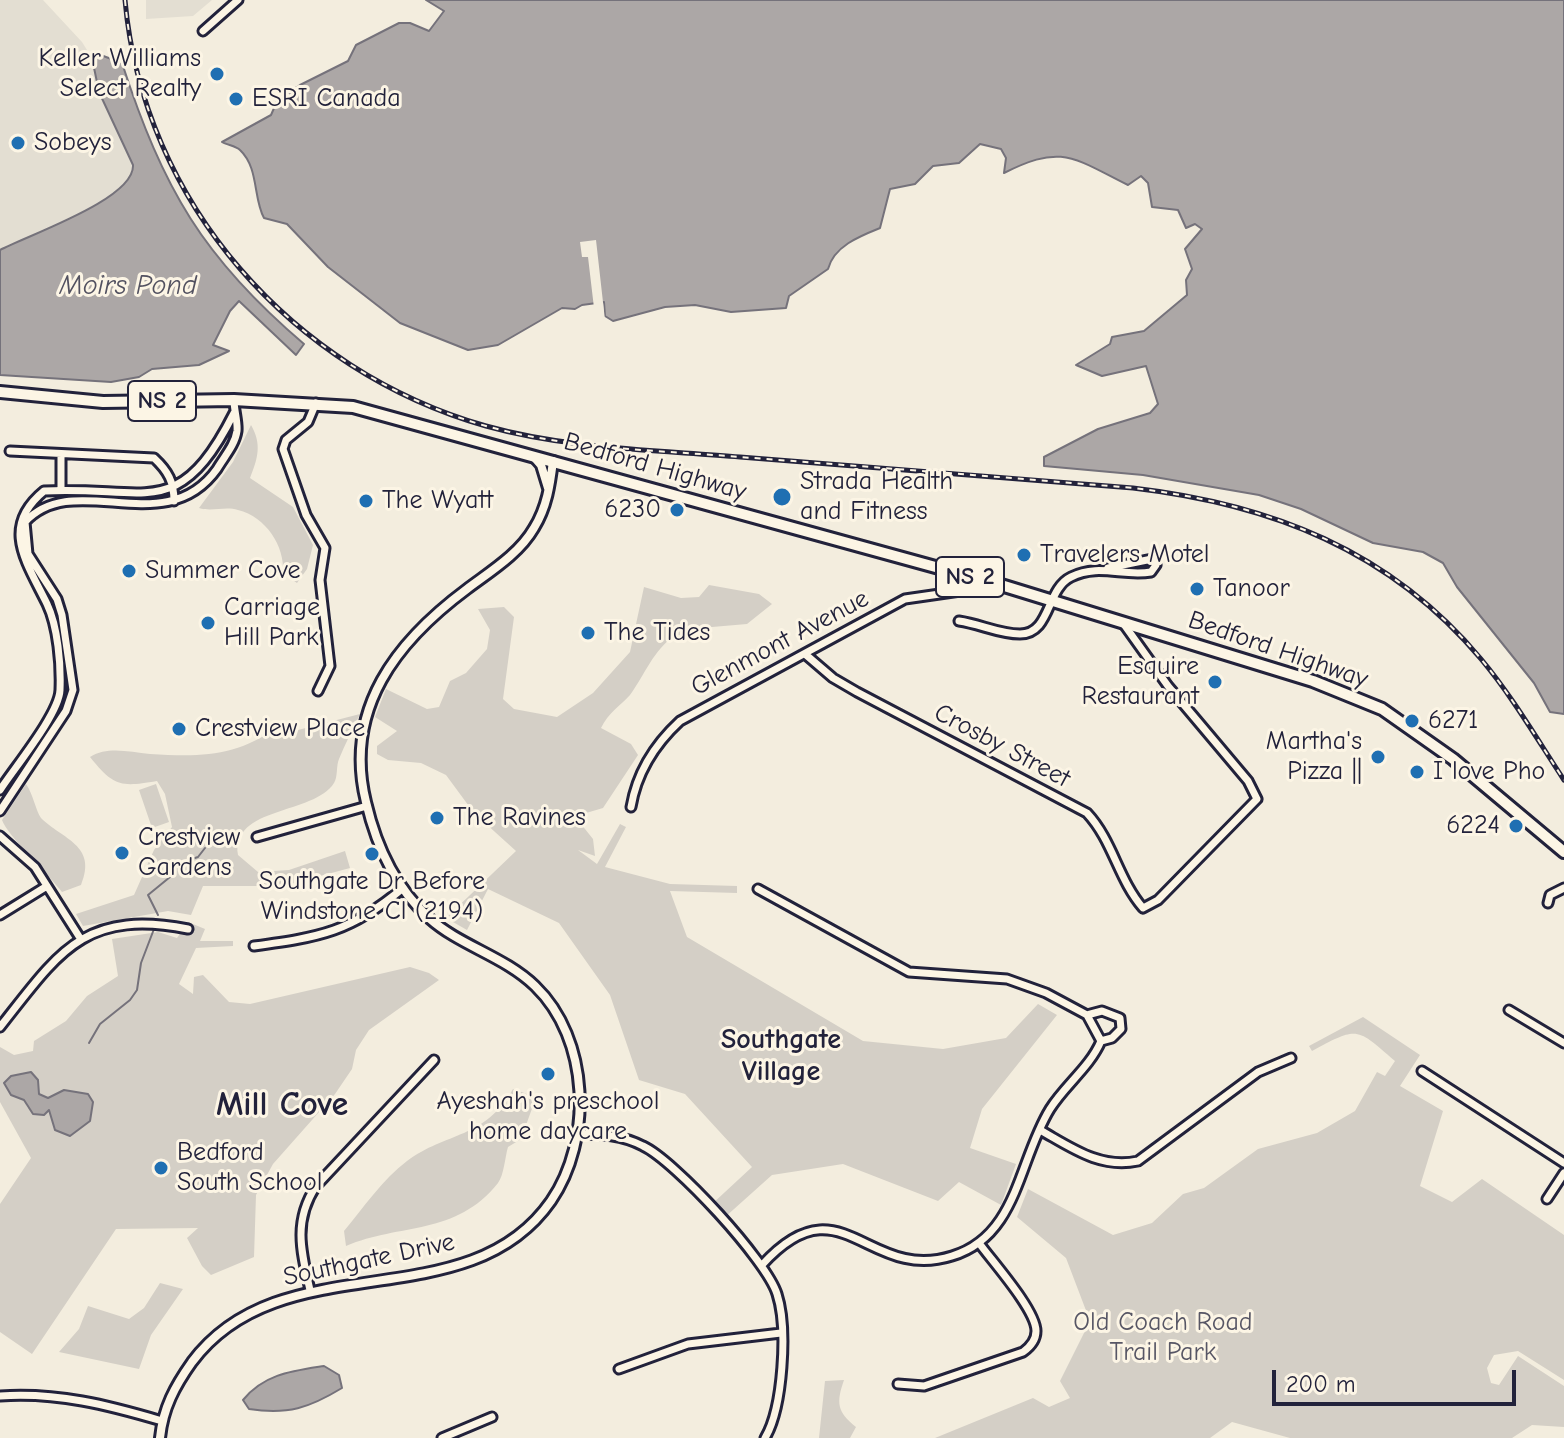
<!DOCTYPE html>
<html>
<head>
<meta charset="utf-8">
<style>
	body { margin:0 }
	#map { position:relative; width:1564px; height:1438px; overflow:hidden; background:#f3edde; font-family:"Comic Neue",sans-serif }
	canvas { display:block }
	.scale { position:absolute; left:1272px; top:1370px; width:244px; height:36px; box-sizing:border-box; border:4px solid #22223b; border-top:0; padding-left:10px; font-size:24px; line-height:28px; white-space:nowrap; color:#22223b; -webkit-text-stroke:6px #fcf5e5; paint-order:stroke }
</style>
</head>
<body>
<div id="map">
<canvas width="1564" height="1438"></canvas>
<div class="scale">200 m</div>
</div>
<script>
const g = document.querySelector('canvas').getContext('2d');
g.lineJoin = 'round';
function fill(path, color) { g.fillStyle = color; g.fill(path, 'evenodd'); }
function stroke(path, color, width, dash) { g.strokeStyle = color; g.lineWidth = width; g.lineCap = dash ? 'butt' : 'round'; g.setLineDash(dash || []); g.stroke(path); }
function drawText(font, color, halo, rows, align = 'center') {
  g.font = font + ' "Comic Neue",sans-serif'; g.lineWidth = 6; g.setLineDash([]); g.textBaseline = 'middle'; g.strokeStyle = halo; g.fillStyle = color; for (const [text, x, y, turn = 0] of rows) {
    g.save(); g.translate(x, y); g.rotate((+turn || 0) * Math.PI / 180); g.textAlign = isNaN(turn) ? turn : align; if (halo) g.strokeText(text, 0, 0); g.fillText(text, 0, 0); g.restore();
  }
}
const built = new Path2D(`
	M0,0H43L82,42L92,58L99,92L133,165V174L129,181L88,210L0,250Z
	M146,0H212L193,16L146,19Z`);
const green = new Path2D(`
	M251,425C262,444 258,458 250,478L293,507L313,545L307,569L297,583L283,573C285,546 266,517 238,510C225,506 212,512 199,508L233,462Z
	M709,585L759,594L772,604L747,624L712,627L691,638L675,635C652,652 646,673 630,695C619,707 609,712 601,728L631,744L638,755L603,808L586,813L581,824L593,839L595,856L578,850L597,864L620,824L626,827L605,867L670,884L737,886V893L670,891L687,937L863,1041L943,1049L1006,1038L1038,1004L1057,1015L982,1109L970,1148L1016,1164L1001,1205L959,1182L938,1201L843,1164L772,1175L724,1218L711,1205L752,1167L685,1094L639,1080L610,995L559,923L488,889L467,930L446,918L516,851L474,813L446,775L421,763L388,760L377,754V746L397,731L375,717L386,689L427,709L439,707L450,681L466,673L487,649L490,630L478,609L504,607L514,617L503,699L514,709L557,717L593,693L630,652L644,587L681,598L699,597Z
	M360,714C353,729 345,744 339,759C336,766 338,777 334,783C314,815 231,806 238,855L258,872L289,870L345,851L350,868L283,886H203L191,915L168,911L83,926L76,914L134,895L154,850L172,827L165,794L157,781C121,787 114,787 90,757C108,746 129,752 150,754C202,757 236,757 279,726L298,730Z
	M26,784C33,794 36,811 41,818C62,839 98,845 81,885L62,892C49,875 7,835 2,820Z
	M156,784L169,822L152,828L139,790Z
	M188,922L205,929L200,941H233V946L196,948L179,984L193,994L194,977L203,975L229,1002L250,1004L410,967L429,973L439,980L369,1030L356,1050L352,1069L335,1094L273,1164L256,1195L254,1257L211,1275L202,1266L187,1238L198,1228L116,1229L32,1354L0,1332V1204L31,1158L0,1102V1047L14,1055L33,1051L34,1041L66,1021L87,996L118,976L112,939L158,932L177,938ZM38,1080L39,1094L48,1098L64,1090L88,1094L55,1130L49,1110L28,1108L24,1100L11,1095Z
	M1363,1017L1420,1055L1400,1086L1443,1111L1420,1186L1452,1202L1482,1179L1564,1235V1380L1518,1351L1494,1355L1487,1368L1491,1383L1499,1385L1518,1356L1564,1386V1427L1532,1425L1512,1438H1290L1232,1422L1210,1438H935L1033,1398L1049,1407L1070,1398L1060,1381L1090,1321L1066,1258L1017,1217L1028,1189L1113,1235L1152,1223L1183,1194L1204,1188L1258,1149L1317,1133L1355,1111L1377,1072L1385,1076L1395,1061C1356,1027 1358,1026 1312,1051L1309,1046Z
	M513,1089L527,1094L534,1103L521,1139L508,1147C505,1157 504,1175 498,1183C456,1236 400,1223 346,1246L344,1231C363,1208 383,1179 407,1161C446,1132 485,1139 513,1089Z
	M160,1283L183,1289L151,1335L139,1369L59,1352L79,1329L88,1306L129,1319L144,1308Z
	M844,1380C836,1403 837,1412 856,1427L850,1438H819L825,1381Z`);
const water = new Path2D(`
	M426,0H1564V714L1550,712L1534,683L1457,587L1443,563L1423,552L1373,543L1301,509L1259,495L1143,475L1044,466V457L1098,429L1150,413L1158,404L1146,366L1102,376L1076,365L1110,344L1112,337L1144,331L1187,295L1186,280L1192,269L1185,249L1202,229L1195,224L1186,228L1178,210L1152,207L1148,183L1141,176L1128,185C1072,157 1062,144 1004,173L1006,158L1001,149L980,144L959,163L933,166L915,184L890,189L880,228C860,236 834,246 828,269L789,296L786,308L731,312L695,305L665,307L613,321L605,316L604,302L582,305L575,309L562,308L498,345L468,350L400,323L328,267L287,224L264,218C253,198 259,168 240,150C236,146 227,145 222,142L271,115L278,99L300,85L348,61L356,45L399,23H410L429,31L444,11Z
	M98,54L122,63C163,189 203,258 304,344L296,355L239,301L230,311L213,345L229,351L199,365L152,369L139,377L111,382L0,375V250C28,235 135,199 133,165L99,92L92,58Z
	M31,1072L38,1080L39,1094L48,1098L64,1090L88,1094L93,1102L90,1121L70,1136L55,1130L49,1110L44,1115L33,1114L24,1100L11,1095L4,1083L11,1076Z
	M324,1366L339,1375L342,1388C309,1408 288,1415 249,1409L243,1400C264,1374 292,1371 324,1366Z`);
const pier = new Path2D(`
	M596,240L605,320H604L601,307L594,308L588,257H582L580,242Z`);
const stream = new Path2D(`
	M158,915L148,895L170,877L174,865L198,857L205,848
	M89,1043L100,1024L130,1000L137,990L141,963L154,929`);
const minor = new Path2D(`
	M203,31L238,0
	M316,403L308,422L286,440L283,449L306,515L325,548L320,580L330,666L318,691
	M10,451L154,458C168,471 174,482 174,501
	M61,455V490
	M959,621C980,624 999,634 1020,634C1051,634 1046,589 1071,577C1099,563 1123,577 1151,572L1156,565L1152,559L1108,568
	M805,654L833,678L857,692L1087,813C1113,841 1118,879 1143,908L1158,900L1257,799L1248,781L1168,686L1123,623
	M0,790C15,767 59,714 60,690C61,665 58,627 47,604C26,561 0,527 44,491C146,485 178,524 234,413
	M631,807C637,772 654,745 680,721L905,599L995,586
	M0,811L66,711L73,690L62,615L57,599L28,554L25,522C75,468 165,542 217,469C224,457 235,445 237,431C238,422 234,410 234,400
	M0,836L35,867L80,938
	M257,837L367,806
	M758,889L909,972L1007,979L1046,993L1087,1015L1101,1041C1090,1067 1065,1085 1050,1109C1018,1161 1018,1236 952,1256C867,1283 841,1178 762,1265
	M1548,903L1550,895L1564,888
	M0,915L47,886
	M254,946C320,937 351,932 403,888
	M1509,1010L1564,1043
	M1087,1015L1102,1011L1120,1018L1121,1029L1112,1038L1101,1041
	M0,1027C59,952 84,909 188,929
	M1422,1071L1564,1163
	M1040,1130C1072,1148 1100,1169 1138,1161L1258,1072L1291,1058
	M578,1134C601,1134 622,1135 643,1146C675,1161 767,1261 777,1294C788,1328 783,1408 765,1438
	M1547,1199L1564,1173
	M310,1290C301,1251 293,1221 316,1186L434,1060
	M619,1369L688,1344L781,1333
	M898,1384L924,1386L1023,1352C1030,1347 1036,1340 1036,1331C1036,1310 992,1261 979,1243
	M0,1396C57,1392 108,1405 162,1421
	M442,1438L492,1417`);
const tertiary = new Path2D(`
	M534,457L541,465L548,488
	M160,1438C163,1408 175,1386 192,1362C282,1241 467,1322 551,1201C593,1140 590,1039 535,986C504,956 460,946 429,918C396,888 376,845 366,802C343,709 397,641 467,589C491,571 519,554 534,528C547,507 550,485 553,461`);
const primary = new Path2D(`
	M0,392L103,402L234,400L353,407L1001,585L1313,681L1382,709L1453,759L1564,852`);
const rail = new Path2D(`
	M125,0C143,203 293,371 486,426C568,449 656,450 740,457C871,467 1002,477 1133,488C1270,504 1390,550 1481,659C1512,696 1537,739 1564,780`);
const markers = [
	[217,74,8,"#1f6fb2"],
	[236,99,8,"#1f6fb2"],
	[18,143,8,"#1f6fb2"],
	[782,497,10,"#1f6fb2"],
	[366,501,8,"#1f6fb2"],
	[677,510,8,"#1f6fb2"],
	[1024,555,8,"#1f6fb2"],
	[129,571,8,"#1f6fb2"],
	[1197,589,8,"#1f6fb2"],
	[208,623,8,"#1f6fb2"],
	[588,633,8,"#1f6fb2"],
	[1215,682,8,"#1f6fb2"],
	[1412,721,8,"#1f6fb2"],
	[179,729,8,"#1f6fb2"],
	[1378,757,8,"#1f6fb2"],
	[1417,772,8,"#1f6fb2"],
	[437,818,8,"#1f6fb2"],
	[1516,826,8,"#1f6fb2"],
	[122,853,8,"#1f6fb2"],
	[372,854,8,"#1f6fb2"],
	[548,1074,8,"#1f6fb2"],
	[161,1168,8,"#1f6fb2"]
];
const shields = [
	[162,401,68],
	[970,577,68]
];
const shieldNames = [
	["NS 2",162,401],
	["NS 2",970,577]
];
const poiNames = [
	["Keller Williams",201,59,"right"],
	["Select Realty",201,89,"right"],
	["ESRI Canada",252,99],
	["Sobeys",34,143],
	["Strada Health",800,482],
	["and Fitness",800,512],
	["The Wyatt",382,501],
	["6230",661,510,"right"],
	["Travelers Motel",1040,555],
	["Summer Cove",145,571],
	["Tanoor",1213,589],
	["Carriage",224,608],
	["Hill Park",224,638],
	["The Tides",604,633],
	["Esquire",1199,667,"right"],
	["Restaurant",1199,697,"right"],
	["6271",1428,721],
	["Crestview Place",195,729],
	["Martha's",1362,742,"right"],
	["Pizza ||",1362,772,"right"],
	["I love Pho",1433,772],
	["The Ravines",453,818],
	["6224",1500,826,"right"],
	["Crestview",138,838],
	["Gardens",138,868],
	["Southgate Dr Before",372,882,"center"],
	["Windstone Cl (2194)",372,912,"center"],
	["Ayeshah's preschool",548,1102,"center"],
	["home daycare",548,1132,"center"],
	["Bedford",177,1153],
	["South School",177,1183]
];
const streetNames = [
	["Bedford Highway",655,467,16],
	["Glenmont Avenue",780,643,-28],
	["Bedford Highway",1278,650,19],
	["Crosby Street",1002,746,28],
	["Southgate Drive",369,1260,-12]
];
const parkNames = [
	["Old Coach Road",1163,1323],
	["Trail Park",1163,1353]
];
const waterNames = [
	["Moirs Pond",128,286]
];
const neighbourhoodNames = [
	["Southgate",781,1040],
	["Village",781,1072]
];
const districtNames = [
	["Mill Cove",282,1105]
];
fill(built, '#e3ded2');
fill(green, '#d4cfc6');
fill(water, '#aca7a6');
stroke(water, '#75727b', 2);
fill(pier, '#f3edde');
stroke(stream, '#75727b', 2);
stroke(minor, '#22223b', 13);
stroke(tertiary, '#22223b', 14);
stroke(primary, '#22223b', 16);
stroke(minor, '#fcf5e5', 7);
stroke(tertiary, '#fcf5e5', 8);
stroke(primary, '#fcf5e5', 10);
stroke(rail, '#22223b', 5);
stroke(rail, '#fcf5e5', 2, [6]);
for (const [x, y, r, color] of markers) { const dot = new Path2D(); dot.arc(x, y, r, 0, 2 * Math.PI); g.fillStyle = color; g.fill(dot); stroke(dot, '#fcf5e5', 3); }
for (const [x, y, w] of shields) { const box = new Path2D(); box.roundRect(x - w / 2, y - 20, w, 40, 6); g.fillStyle = '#fcf5e5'; g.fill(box); stroke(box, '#22223b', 2); }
drawText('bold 24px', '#22223b', null, shieldNames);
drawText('26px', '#22223b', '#fcf5e5', poiNames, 'left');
drawText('26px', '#22223b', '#fcf5e5', streetNames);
drawText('26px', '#575665', '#fcf5e5', parkNames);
drawText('italic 28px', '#525160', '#fcf5e5', waterNames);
drawText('bold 28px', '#22223b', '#fcf5e5', neighbourhoodNames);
drawText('bold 34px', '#22223b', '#fcf5e5', districtNames);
</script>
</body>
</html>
